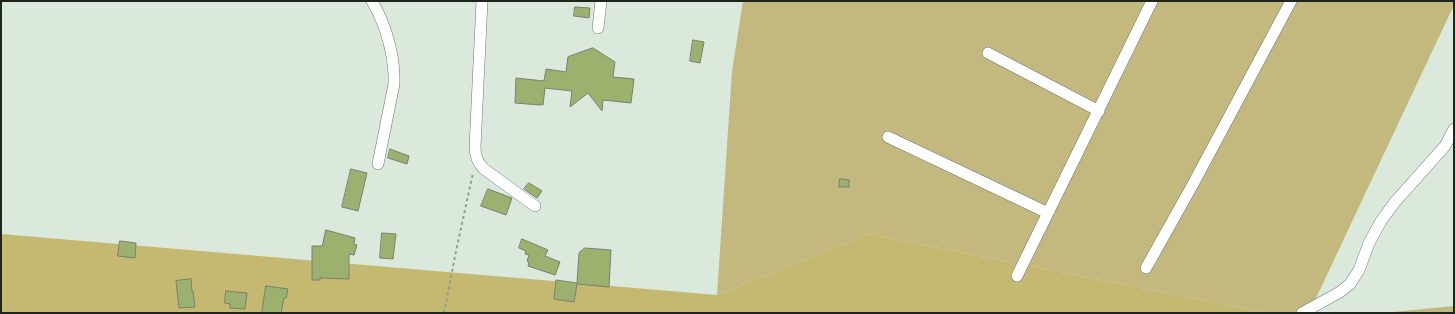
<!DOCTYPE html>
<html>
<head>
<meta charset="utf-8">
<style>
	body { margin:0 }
	#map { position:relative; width:1455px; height:314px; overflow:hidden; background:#dbe8dc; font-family:"Titillium Web",sans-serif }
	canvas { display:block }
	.frame { position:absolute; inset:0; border:2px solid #1f241f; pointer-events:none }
</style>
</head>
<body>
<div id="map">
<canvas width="1455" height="314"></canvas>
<div class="frame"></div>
</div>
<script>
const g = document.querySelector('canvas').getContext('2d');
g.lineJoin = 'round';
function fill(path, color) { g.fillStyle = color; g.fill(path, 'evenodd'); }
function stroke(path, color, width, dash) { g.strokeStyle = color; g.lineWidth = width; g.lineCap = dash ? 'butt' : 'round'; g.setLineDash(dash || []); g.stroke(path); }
const green = new Path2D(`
	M743,1H1454V5L1309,313H1266L869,234L717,295L732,71Z
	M1454,306V313H1382Z`);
const forest = new Path2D(`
	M1,234L717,295L869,234L1266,313H1Z`);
const building = new Path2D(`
	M575,7L590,8L589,18L574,16Z
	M693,40L704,42L700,63L690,61Z
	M593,48L615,62L613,77L634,79L631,103L603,100L602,111L588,93L570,107L572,91L545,88L543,105L540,104V105L515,103L516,78L544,81L546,69L566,72L568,57Z
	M390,149L409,156L407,164L388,158Z
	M351,169L367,173L358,211L342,207Z
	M840,179L849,180V187H839Z
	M529,183L542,191L537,198L524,189Z
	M488,189L512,198L506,215L481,206Z
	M326,230L355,238L354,244L357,245L354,255L349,254V279L320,278V280H312V246H322Z
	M382,233L396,234L393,259L380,258Z
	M522,239L548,250L545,256L560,262L555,275L528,266L529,262L527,261L529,255L525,254L526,251L519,248Z
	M120,241L136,243L135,258L118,256Z
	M585,248L611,250L609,287L577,284L574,302L554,299L556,280L577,283L579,253Z
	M191,279L192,291H193L195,307L179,308L176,281Z
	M266,286L288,289L286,298H284L281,313H262Z
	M226,291L247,293L245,309L230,308V304L225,303Z`);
const path = new Path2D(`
	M444,313L456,251L473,173`);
const minor = new Path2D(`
	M372,1C386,25 395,56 394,84L378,164
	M482,1L475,147C475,156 477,162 484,169L535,206
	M598,28L601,1
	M988,53L1099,111
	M888,137L1048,213
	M1146,268L1192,186L1291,1
	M1017,276L1152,1
	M1302,313L1340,292L1350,284L1359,270L1369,243L1381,221L1395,202L1445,146L1454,129`);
fill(green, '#c3b87e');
fill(forest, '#c5b871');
fill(building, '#9db16f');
stroke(building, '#7a7f71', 1);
stroke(minor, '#6e7a6f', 12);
stroke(path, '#949e95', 2, [3, 3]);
stroke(minor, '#fff', 11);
</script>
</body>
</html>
